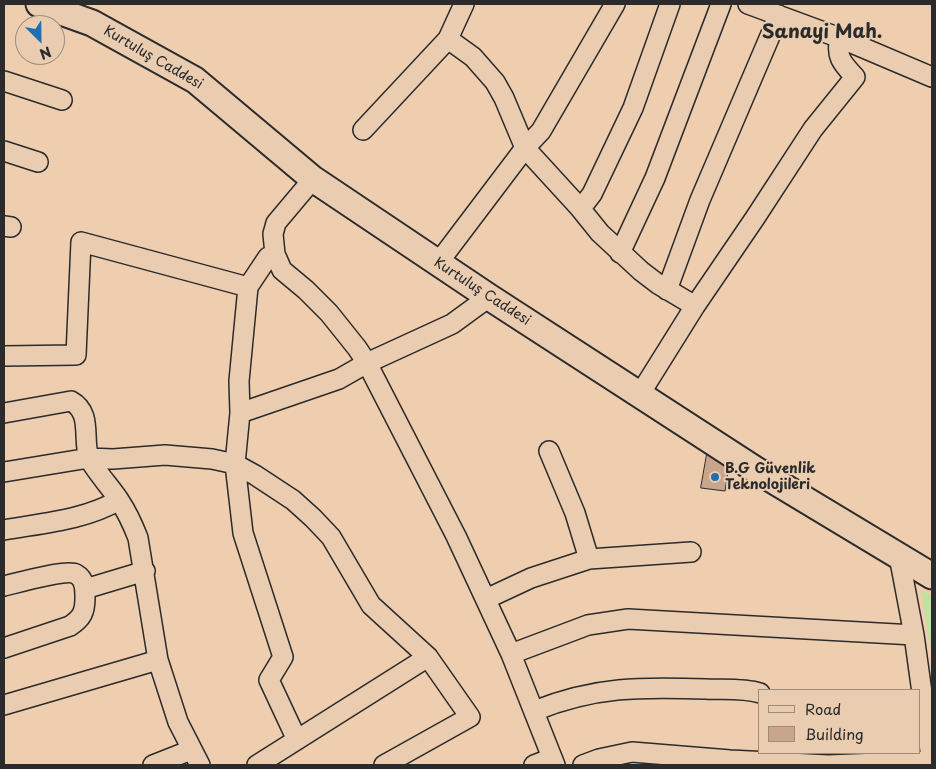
<!DOCTYPE html>
<html>
<head>
<meta charset="utf-8">
<style>
	body { margin:0 }
	#map { position:relative; width:936px; height:769px; overflow:hidden; background:#efcdaf; font-family:"Playpen Sans",sans-serif }
	canvas { display:block }
	.frame { position:absolute; inset:0; border:5px solid #2b2b2b; pointer-events:none }
	.legend { position:absolute; left:758px; top:689px; width:162px; height:65px; box-sizing:border-box; background:#eacdb1; border:1px solid #9e8c7b; margin:0; padding:6px 9px; list-style:none; font-size:15px; color:#2b2b2b }
	.legend li { display:flex; align-items:center; gap:10px; height:25px }
	.legend b { width:25px; border:1px solid #9e8c7b }
	.north { position:absolute; left:15px; top:15px; width:50px; height:50px; box-sizing:border-box; background:#eacdb1; border:1px solid #9e8c7b; border-radius:50%; rotate:157deg; font-size:14px; font-weight:700; line-height:20px; text-align:center; color:#2b2b2b }
	.north::after { content:''; display:block; margin:auto; width:18px; height:22px; background:#1f6fb2; clip-path:polygon(50% 0,100% 100%,50% 72%,0 100%) }
</style>
</head>
<body>
<div id="map">
<canvas width="936" height="769"></canvas>
<div class="frame"></div>
<ul class="legend">
<li><b style="height:6px;background:#eacdb1"></b>Road</li>
<li><b style="height:14px;background:#c9a58c"></b>Building</li>
</ul>
<div class="north">N</div>
</div>
<script>
const g = document.querySelector('canvas').getContext('2d');
g.lineJoin = 'round';
function fill(path, color) { g.fillStyle = color; g.fill(path, 'evenodd'); }
function stroke(path, color, width, dash) { g.strokeStyle = color; g.lineWidth = width; g.lineCap = dash ? 'butt' : 'round'; g.setLineDash(dash || []); g.stroke(path); }
function drawText(font, color, halo, rows, align = 'center') {
  g.font = font + ' "Playpen Sans",sans-serif'; g.lineWidth = 4; g.setLineDash([]); g.textBaseline = 'middle'; g.strokeStyle = halo; g.fillStyle = color; for (const [text, x, y, turn = 0] of rows) {
    g.save(); g.translate(x, y); g.rotate((+turn || 0) * Math.PI / 180); g.textAlign = isNaN(turn) ? turn : align; if (halo) g.strokeText(text, 0, 0); g.fillText(text, 0, 0); g.restore();
  }
}
const green = new Path2D(`
	M921,590L932,596V658Z`);
const building = new Path2D(`
	M707,454L729,466L725,491L701,488Z`);
const minor = new Path2D(`
	M748,4L840,38L932,77
	M448,39L473,57L495,82L504,98L525,148L579,207L600,233L641,271L658,284L695,306
	M4,81L62,100
	M363,130L448,39L464,4
	M4,151L38,162
	M313,179L276,223L273,234L275,254L282,270L306,290L329,313L357,348L367,363L456,536L511,654L555,765
	M579,207L585,203L592,194L633,108L670,4
	M4,226L11,227
	M620,253L655,178L721,4
	M438,263L525,148L541,131L615,4
	M667,290L700,200L779,15
	M4,356L76,355L81,242L248,287
	M640,394L695,306L755,218L813,129L855,77C843,64 835,57 840,38
	M4,413L71,401C93,413 82,439 89,458C93,468 112,489 119,500C127,512 133,525 138,538L158,660L178,722L200,765
	M240,413L239,381L248,287L268,257L275,254
	M549,451L575,513L589,559
	M4,472L89,458L113,459L165,455L212,459L235,464L255,475L293,500L313,518L331,537L371,605L428,657L470,717L384,765
	M4,530C43,523 85,520 119,500
	M899,556L914,635L932,765
	M4,586C17,583 66,569 76,574C85,579 85,589 85,598C85,612 82,618 70,626L4,648
	M85,589L145,571
	M486,599L531,578L589,559L691,552
	M511,654L588,625L628,619L914,635
	M4,705L158,660
	M534,711C596,686 641,687 706,689C724,690 743,688 760,693
	M297,740L269,680L283,657L243,533L235,464L240,413L339,379L367,363L452,324L489,297
	M153,765L191,750
	M257,765L428,657
	M534,765L552,758
	M583,765L599,759L632,752L730,760L828,765L931,761`);
const major = new Path2D(`
	M39,4L92,23L195,80L313,179L489,297L756,470L932,576`);
const markers = [
	[715,477,5,"#1f6fb2"]
];
const streetNames = [
	["Kurtuluş Caddesi",153,58,30],
	["Kurtuluş Caddesi",482,292,33]
];
const poiNames = [
	["B.G Güvenlik",725,469],
	["Teknolojileri",725,485]
];
const districtNames = [
	["Sanayi Mah.",822,33]
];
fill(green, '#bee39e');
fill(building, '#c9a58c');
stroke(building, '#2b2b2b', 1);
stroke(minor, '#2b2b2b', 22);
stroke(major, '#2b2b2b', 29);
stroke(minor, '#eacdb1', 19);
stroke(major, '#eacdb1', 25);
for (const [x, y, r, color] of markers) { const dot = new Path2D(); dot.arc(x, y, r, 0, 2 * Math.PI); g.fillStyle = color; g.fill(dot); stroke(dot, '#eacdb1', 2); }
drawText('14px', '#2b2b2b', '#eacdb1', streetNames);
drawText('bold 14px', '#2b2b2b', '#eacdb1', poiNames, 'left');
drawText('bold 19px', '#2b2b2b', '#eacdb1', districtNames);
</script>
</body>
</html>
